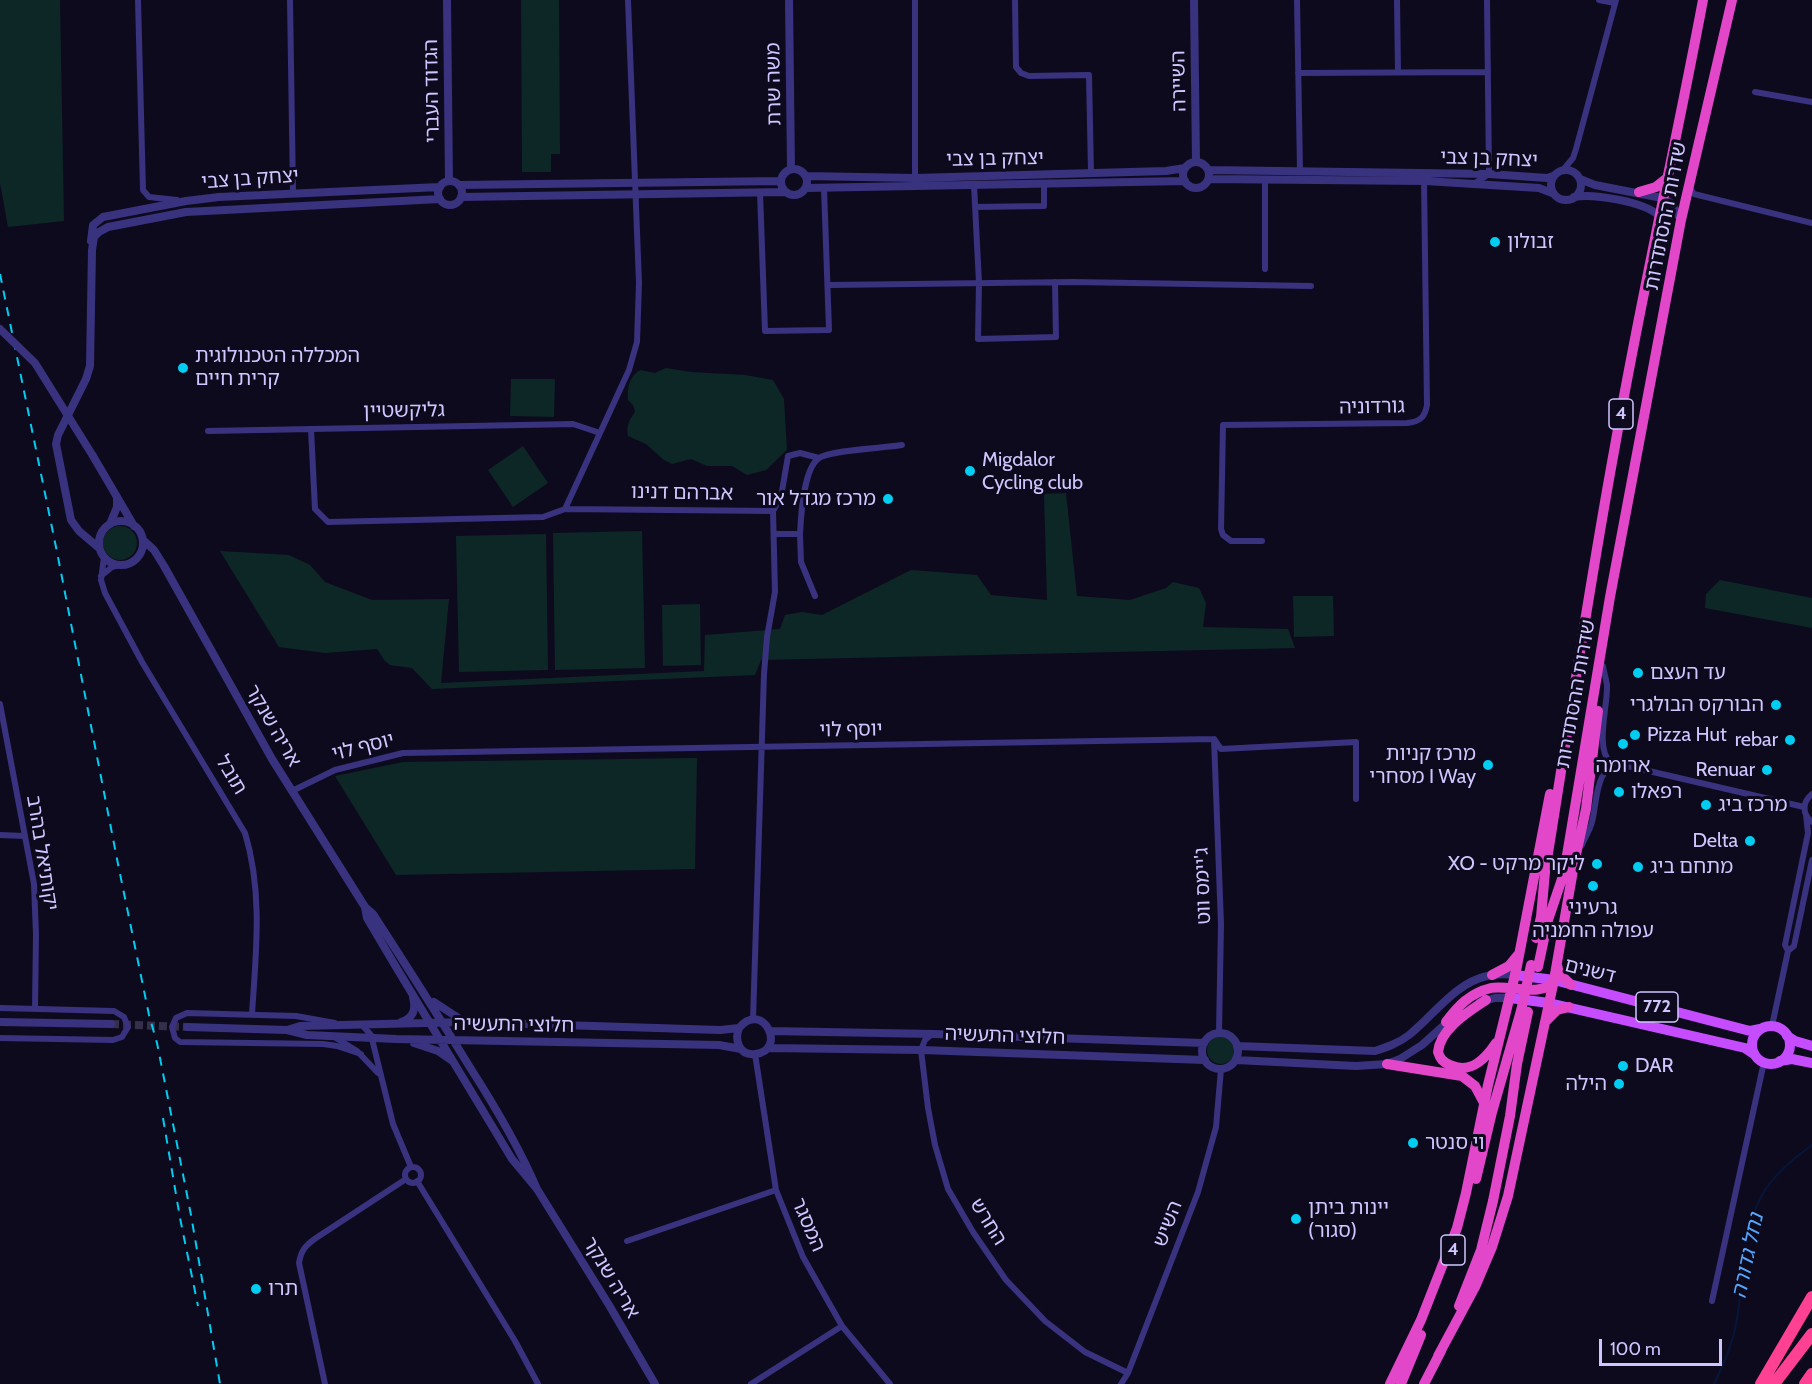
<!DOCTYPE html>
<html>
<head>
<meta charset="utf-8">
<style>
	body { margin:0 }
	#map { position:relative; width:1812px; height:1384px; overflow:hidden; background:#0e0a1d; font-family:Cabin,sans-serif }
	canvas { display:block }
	.scale { position:absolute; left:1599px; top:1339px; width:123px; height:27px; box-sizing:border-box; border:3px solid #d0c6ff; border-top:0; padding-left:8px; font-size:18px; line-height:21px; white-space:nowrap; color:#d0c6ff; -webkit-text-stroke:4px #0e0a1d; paint-order:stroke }
</style>
</head>
<body>
<div id="map">
<canvas width="1812" height="1384"></canvas>
<div class="scale">100 m</div>
</div>
<script>
const g = document.querySelector('canvas').getContext('2d');
g.lineJoin = 'round';
function fill(path, color) { g.fillStyle = color; g.fill(path, 'evenodd'); }
function stroke(path, color, width, dash) { g.strokeStyle = color; g.lineWidth = width; g.lineCap = dash ? 'butt' : 'round'; g.setLineDash(dash || []); g.stroke(path); }
function drawText(font, color, halo, rows, align = 'center') {
  g.font = font + ' Cabin,"Noto Sans Hebrew",sans-serif'; g.lineWidth = 6; g.setLineDash([]); g.textBaseline = 'middle'; g.strokeStyle = halo; g.fillStyle = color; for (const [text, x, y, turn = 0] of rows) {
    g.save(); g.translate(x, y); g.rotate((+turn || 0) * Math.PI / 180); g.textAlign = isNaN(turn) ? turn : align; if (halo) g.strokeText(text, 0, 0); g.fillText(text, 0, 0); g.restore();
  }
}
const green = new Path2D(`
	M0,0H60L64,221L8,227L0,183Z
	M521,0H559L560,154H551V172H522Z
	M666,368L691,372L745,375L773,380L784,399L787,450L766,470L747,475L732,466H707L691,459L672,464L664,460L646,444L628,436C626,426 629,420 635,412L633,405L628,400C627,387 629,377 640,370L655,373Z
	M511,379H555L554,417L510,416Z
	M523,446L548,483L513,507L488,470Z
	M1066,493L1077,596L1130,600L1166,588L1173,582L1199,588L1206,603L1203,627L1288,629L1295,648L761,660L755,675L432,689L412,668L390,665L385,661L377,649L325,653L279,647L220,551L289,555L310,565L325,582L372,600L449,599L441,683L704,671L705,635L780,629L785,615L802,612L822,615L911,570L977,575L991,595L1047,600L1044,494Z
	M103 543a17 17 0 1 1 34 0a17 17 0 1 1-34 0Z
	M642,531L645,668L555,670L553,533Z
	M546,534L548,670L459,672L456,536Z
	M1720,580L1812,598V628L1705,608L1706,594Z
	M1293,596H1333L1334,636L1294,637Z
	M700,604L701,665L663,666L662,605Z
	M697,758L695,869L396,875L335,776L403,762Z
	M1207 1050a14 14 0 1 1 28 0a14 14 0 1 1-28 0Z`);
const stream = new Path2D(`
	M1714,1384C1722,1368 1730,1350 1734,1333C1745,1290 1739,1238 1761,1197C1772,1176 1793,1159 1812,1145`);
const tertiaryTunnel = new Path2D(`
	M111,1024L187,1027`);
const minor = new Path2D(`
	M138,0L143,190L149,197L177,200
	M290,0L293,192
	M1015,0L1016,67L1021,73L1029,76L1089,75L1091,173
	M1297,0L1300,170
	M1397,0L1398,72
	M1599,0L1615,3
	M1298,73L1488,72
	M1755,92L1812,102
	M1563,170L1573,158L1576,149L1616,0
	M915,178V0
	M1475,183L1489,174L1487,0
	M974,185L979,283L978,339L1056,337L1055,282
	M1689,186L1694,194L1812,223
	M760,192L765,331L829,330L824,188
	M975,207L1044,206V184
	M1265,269V179
	M829,285L1073,282L1311,286
	M311,429L315,509L328,522L543,517L565,509L773,511L775,592L767,637L764,674L753,1020
	M208,431L573,424L600,433
	M565,509L629,370L637,342L639,283L628,0
	M773,511L781,497L788,456L800,453L819,458
	M775,534H800C801,516 803,469 819,458C831,450 884,448 902,445
	M800,534L801,562L815,596
	M1262,541H1231L1223,535L1221,529L1223,425L1407,423C1420,422 1425,417 1427,405L1424,180
	M104,557L101,580L105,593L142,662L245,833C263,892 256,953 252,1014
	M101,576L112,567L119,565
	M1603,666C1604,672 1606,679 1607,685C1608,705 1595,748 1610,762L1804,807
	M0,704L34,884L36,934L35,1009
	M1214,739L1221,924L1219,1033
	M292,791L335,770L403,753L1214,739L1221,749L1356,742V799
	M1812,794C1802,802 1802,814 1812,822
	M0,835L24,836
	M1582,845C1585,837 1590,830 1592,822C1597,802 1595,777 1613,763
	M1788,951L1794,946L1812,860
	M0,1008L114,1011L124,1017L128,1027L122,1037L113,1040L0,1038
	M335,1023L296,1016L187,1013L176,1018L172,1027L175,1038L180,1042L323,1044L337,1046L361,1054
	M362,1025L371,1035L393,1124L411,1167
	M1772,1026L1788,951L1785,945L1808,833L1806,815
	M932,1034L925,1040L921,1050L928,1108L935,1145L948,1189L973,1232L1006,1280L1045,1321L1085,1352L1128,1373
	M336,1038L357,1051L378,1073
	M755,1054L776,1190L803,1257L842,1326L890,1384
	M405 1175a8 8 0 1 1 16 0a8 8 0 1 1-16 0Z
	M417,1181L515,1341L538,1384
	M627,1241L776,1190
	M1712,1301L1764,1062
	M325,1384L299,1263C301,1250 306,1245 316,1238L406,1179
	M751,1384L842,1326
	M1121,1384L1128,1373L1198,1192L1216,1127L1221,1069`);
const tertiary = new Path2D(`
	M447,0L449,181
	M789,0L791,168
	M1194,0L1196,162
	M1183 175a13 13 0 1 1 26 0a13 13 0 1 1-26 0Z
	M781 182a13 13 0 1 1 26 0a13 13 0 1 1-26 0Z
	M1551 185a15 15 0 1 1 30 0a15 15 0 1 1-30 0Z
	M1208,170L1489,174L1547,178L1553,176
	M806,176L915,178L1166,171L1185,168
	M1209,179L1425,181L1539,188L1552,193
	M1580,179L1595,185L1662,198L1671,203L1681,220
	M438 193a12 12 0 1 1 24 0a12 12 0 1 1-24 0Z
	M459,185L781,181
	M806,188L1185,181
	M461,197L785,192
	M1574,197C1593,193 1644,202 1658,215
	M91,241L93,225L103,217L186,201L219,197L440,187
	M93,456L134,526
	M99 543a22 22 0 1 1 44 0a22 22 0 1 1-44 0Z
	M110,524L117,507V497
	M143,540L154,550L164,566L272,759L365,907L373,914C406,965 439,1017 471,1069C496,1108 519,1147 537,1189
	M99,548L79,531L71,520L56,444L58,435L86,379L90,366L92,250L94,237L99,232L108,227L186,212L440,199
	M365,907L367,918L396,967L512,1159L537,1189L609,1305L655,1384
	M434,1002L463,1021
	M1480,1002L1495,998H1510
	M0,1022L111,1024
	M401,1022C414,1018 416,1009 413,997
	M187,1027L287,1030L307,1035L396,1039L719,1045L741,1049
	M287,1030L300,1026L466,1022L720,1030L739,1028C763,999 788,1051 755,1054C740,1056 734,1041 739,1028
	M771,1031L934,1034L1204,1043
	M1202 1051a18 18 0 1 1 36 0a18 18 0 1 1-36 0Z
	M414,1043L438,1051L451,1060
	M1237,1046L1375,1051C1387,1047 1399,1043 1409,1035C1433,1016 1455,983 1487,976C1496,974 1506,974 1515,975
	M768,1048L921,1050L1205,1060
	M1236,1060L1356,1066L1387,1064L1400,1059L1422,1045L1451,1019`);
const primary = new Path2D(`
	M1515,975L1554,980L1750,1031L1760,1029
	M1510,998L1549,1003L1745,1048L1754,1054
	M1752 1045a19 19 0 1 1 38 0a19 19 0 1 1-38 0Z
	M1787,1036L1795,1041L1812,1046
	M1780,1061L1792,1059L1812,1063`);
const trunk = new Path2D(`
	M1639,192L1656,187L1666,179
	M1536,938L1541,917L1545,872C1568,730 1589,587 1615,446C1641,296 1675,149 1703,0
	M1557,965L1559,973L1571,985
	M1538,967L1548,920L1564,873L1610,597L1681,220L1732,0
	M1492,975L1509,966L1518,955
	M1486,1000C1468,1012 1440,1029 1438,1052C1440,1059 1443,1062 1450,1065C1471,1075 1486,1058 1496,1043
	M1546,1021L1557,1010L1569,1007
	M1446,1022C1458,1006 1470,993 1491,988C1509,984 1543,999 1554,980
	M1387,1064L1462,1076L1475,1086L1483,1101
	M1476,1179L1492,1112L1521,1011
	M1459,1306L1481,1250L1493,1201L1510,1116L1517,1064L1528,1012
	M1438,1356L1475,1287L1492,1247L1508,1196L1554,980L1575,859L1586,809L1598,711
	M1390,1384L1421,1320L1457,1228L1466,1193L1488,1085L1516,971L1550,794
	M1401,1384L1421,1335
	M1424,1384L1441,1351`);
const motorway = new Path2D(`
	M1761,1384L1812,1297
	M1774,1384L1812,1334
	M1805,1384L1812,1374`);
const rail = new Path2D(`
	M0,274L57,552L118,864L149,1015L157,1043L191,1215L220,1384
	M163,1118L180,1218L198,1306`);
const tertiaryBridge = new Path2D(`
	M0,329L35,363L93,456`);
const trunkBridge = new Path2D(`
	M1521,1011L1531,965`);
const markers = [
	[1495,242,6,"#00cdf1"],
	[183,368,6,"#00cdf1"],
	[970,471,6,"#00cdf1"],
	[888,499,6,"#00cdf1"],
	[1638,673,6,"#00cdf1"],
	[1776,705,6,"#00cdf1"],
	[1635,735,6,"#00cdf1"],
	[1790,740,6,"#00cdf1"],
	[1623,744,6,"#00cdf1"],
	[1488,765,6,"#00cdf1"],
	[1767,770,6,"#00cdf1"],
	[1619,792,6,"#00cdf1"],
	[1706,805,6,"#00cdf1"],
	[1750,841,6,"#00cdf1"],
	[1597,864,6,"#00cdf1"],
	[1638,867,6,"#00cdf1"],
	[1593,886,6,"#00cdf1"],
	[1623,1066,6,"#00cdf1"],
	[1619,1084,6,"#00cdf1"],
	[1413,1143,6,"#00cdf1"],
	[1296,1219,6,"#00cdf1"],
	[256,1289,6,"#00cdf1"]
];
const shields = [
	[1621,414,24],
	[1657,1007,42],
	[1453,1250,24]
];
const shieldNames = [
	["4",1621,414],
	["772",1657,1007],
	["4",1453,1250]
];
const streetNames = [
	["השיירה",1179,81,-91],
	["משה שרת",774,84,-91],
	["הגדוד העברי",432,91,-91],
	["יצחק בן צבי",995,159,-1],
	["יצחק בן צבי",1489,159,2],
	["יצחק בן צבי",250,179,-4],
	["שדרות ההסתדרות",1666,216,-79],
	["גורדוניה",1372,407,-1],
	["גליקשטיין",404,411,-1],
	["אברהם דנינו",682,493,1],
	["שדרות ההסתדרות",1576,694,-80],
	["אריה שנקר",273,726,60],
	["יוסף לוי",851,730,-1],
	["יוסף לוי",363,747,-14],
	["תובל",231,775,59],
	["יקותיאל בהרב",42,853,81],
	["ג'יימס ווט",1203,886,-92],
	["דשנים",1590,971,14],
	["חלוצי התעשיה",514,1025,1],
	["חלוצי התעשיה",1005,1036,2],
	["החרש",988,1222,58],
	["השיש",1168,1224,-69],
	["המסגר",808,1225,67],
	["אריה שנקר",611,1278,59]
];
const poiNames = [
	["זבולון",1507,242],
	["המכללה הטכנולוגית",195,356],
	["קרית חיים",195,379],
	["Migdalor",982,460],
	["Cycling club",982,483],
	["מרכז מגדל אור",876,499,"right"],
	["עד העצם",1650,673],
	["הבורקס הבולגרי",1764,705,"right"],
	["Pizza Hut",1647,735],
	["rebar",1778,740,"right"],
	["מרכז קניות",1476,754,"right"],
	["מסחרי I Way",1476,777,"right"],
	["ארומה",1623,766,"center"],
	["Renuar",1755,770,"right"],
	["רפאלו",1631,792],
	["מרכז ביג",1718,805],
	["Delta",1738,841,"right"],
	["XO - ליקר מרקט",1585,864,"right"],
	["מתחם ביג",1650,867],
	["גרעיני",1593,908,"center"],
	["עפולה החמניה",1593,931,"center"],
	["DAR",1635,1066],
	["הילה",1607,1084,"right"],
	["וי סנטר",1425,1143],
	["יינות ביתן",1308,1208],
	["(סגור)",1308,1231],
	["תרו",268,1289]
];
const waterNames = [
	["נחל גדורה",1748,1256,-78]
];
fill(green, '#0d2727');
stroke(stream, '#06163b', 2);
stroke(tertiaryTunnel, '#35304a', 8, [8, 4]);
stroke(minor, '#39327f', 6);
stroke(tertiary, '#39327f', 8);
stroke(primary, '#c64dff', 10);
stroke(trunk, '#e247c9', 10);
stroke(motorway, '#ff4193', 12);
stroke(rail, '#00cdf1', 2, [9, 8]);
stroke(tertiaryBridge, '#39327f', 8);
stroke(trunkBridge, '#e247c9', 10);
for (const [x, y, r, color] of markers) { const dot = new Path2D(); dot.arc(x, y, r, 0, 2 * Math.PI); g.fillStyle = color; g.fill(dot); stroke(dot, '#0e0a1d', 2); }
for (const [x, y, w] of shields) { const box = new Path2D(); box.roundRect(x - w / 2, y - 15, w, 30, 4.5); g.fillStyle = '#0e0a1d'; g.fill(box); stroke(box, '#d0c6ff', 1.5); }
drawText('bold 18px', '#d0c6ff', null, shieldNames);
drawText('20px', '#d0c6ff', '#0e0a1d', streetNames);
drawText('20px', '#d0c6ff', '#0e0a1d', poiNames, 'left');
drawText('italic 21px', '#54a7ff', '#0e0a1d', waterNames);
</script>
</body>
</html>
